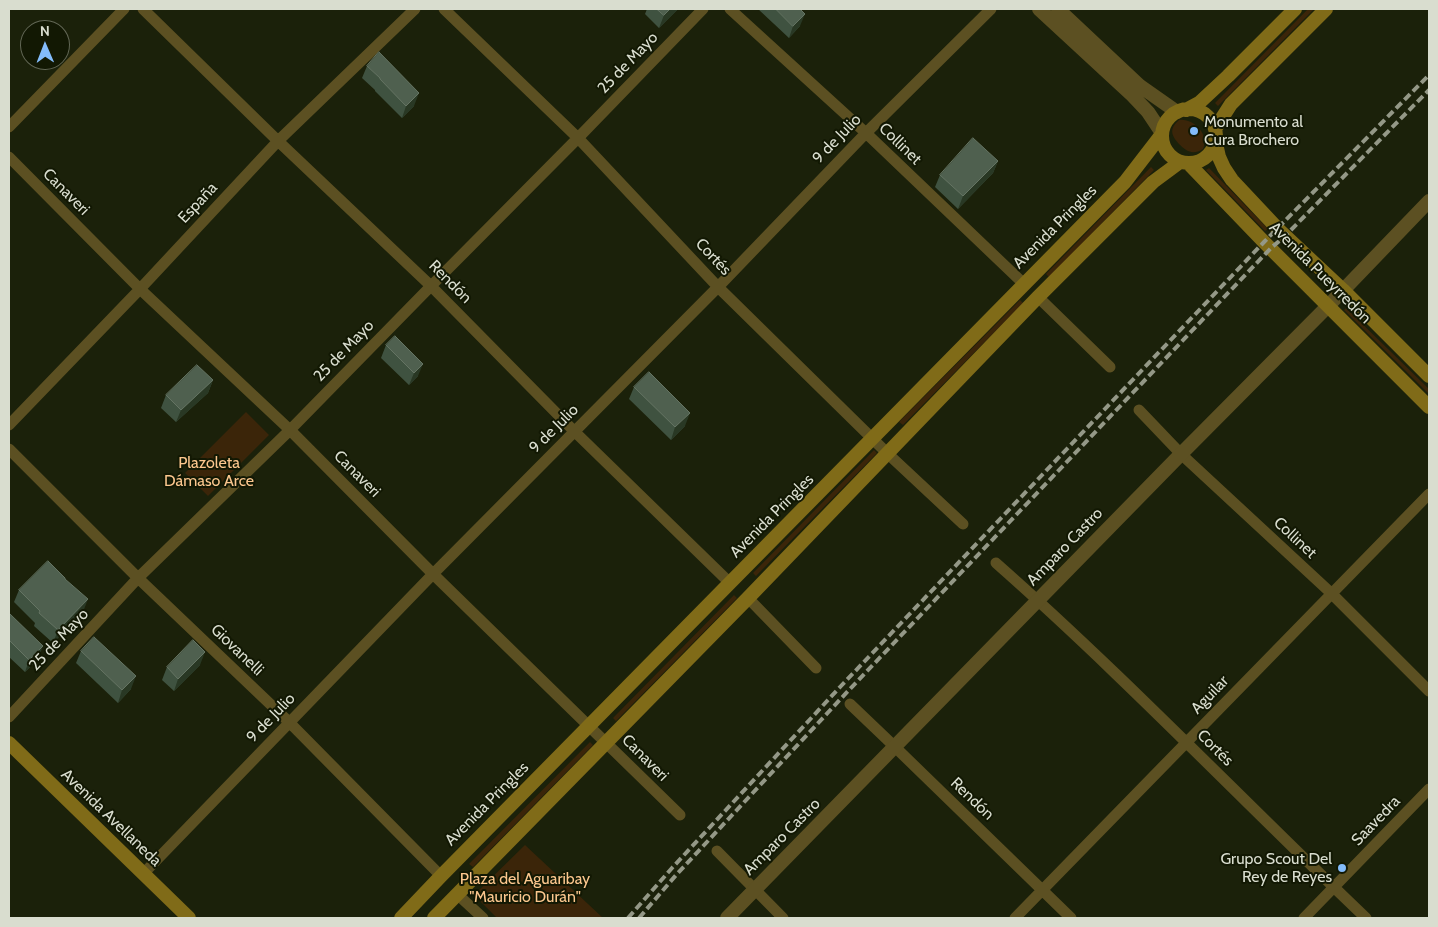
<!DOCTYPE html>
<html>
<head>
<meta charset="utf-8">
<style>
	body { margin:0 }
	#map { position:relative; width:1438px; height:927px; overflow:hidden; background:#1b210a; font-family:Cabin,sans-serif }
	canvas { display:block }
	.frame { position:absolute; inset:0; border:10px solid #d9ddcf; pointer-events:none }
	.north { position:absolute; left:20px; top:20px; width:50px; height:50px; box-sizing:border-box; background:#121803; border:1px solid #626755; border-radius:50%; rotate:359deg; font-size:14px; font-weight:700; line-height:20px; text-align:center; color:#d9ddcf }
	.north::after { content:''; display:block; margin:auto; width:18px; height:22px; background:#83bcfb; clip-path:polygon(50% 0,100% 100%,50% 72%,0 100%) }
</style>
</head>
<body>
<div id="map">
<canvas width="1438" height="927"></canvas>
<div class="frame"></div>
<div class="north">N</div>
</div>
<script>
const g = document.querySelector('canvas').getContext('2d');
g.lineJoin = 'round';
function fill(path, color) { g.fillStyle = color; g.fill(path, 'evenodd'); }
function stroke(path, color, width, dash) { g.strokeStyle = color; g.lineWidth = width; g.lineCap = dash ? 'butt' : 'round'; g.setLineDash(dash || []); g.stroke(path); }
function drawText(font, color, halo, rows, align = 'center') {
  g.font = font + ' Cabin,sans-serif'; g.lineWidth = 4; g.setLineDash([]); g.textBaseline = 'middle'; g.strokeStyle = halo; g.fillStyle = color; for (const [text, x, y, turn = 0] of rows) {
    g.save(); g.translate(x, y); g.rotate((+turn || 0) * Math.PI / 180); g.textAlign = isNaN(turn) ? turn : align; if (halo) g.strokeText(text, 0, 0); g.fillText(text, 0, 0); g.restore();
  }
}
const green = new Path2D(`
	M1308,9H1314L1218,106L1215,103Z
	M1179,120C1193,118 1210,134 1203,149C1193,155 1187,152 1179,144C1171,135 1169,129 1179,120Z
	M1151,167L1154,170L1049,277L1046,274Z
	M1209,168L1268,229L1265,231L1206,170Z
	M1020,300L1023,303L903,425L899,422Z
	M1346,308L1429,389V394L1344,310Z
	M246,412L269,435L208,496L185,473Z
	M874,450L877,453L756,576L753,573Z
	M734,595L737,598L616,721L613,718Z
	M590,742L593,745L473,867L469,864Z
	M525,845L603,918H497L474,895Z`);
const minor = new Path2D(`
	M143,9L278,141L431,286L574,431L730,583
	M444,9L578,138L718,287L887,453L963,524
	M730,9L866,133L1024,284
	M9,127L124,9
	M9,157L140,289L290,430L433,574L680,815
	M1038,297L1110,367
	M1139,410L1181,454L1331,593L1429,691
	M9,425L140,289L278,141L415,9
	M9,449L138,578L289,722L441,876
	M996,563C1124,676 1242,800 1366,918
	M748,598L816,668
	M850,704L895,747L1071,918
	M9,717L138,578L290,430L431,286L578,138L703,9
	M717,851L783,918
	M143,874L433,574L718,287L866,133L991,9
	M457,894L483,918
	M1015,918L1429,494
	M1304,918L1429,789`);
const tertiary = new Path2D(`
	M1039,9L1131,94L1148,112L1162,133
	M1058,9L1140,86L1177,112
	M727,918L1181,454L1328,306L1429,201`);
const secondary = new Path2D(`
	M1162 136a27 27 0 1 1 54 0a27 27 0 1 1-54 0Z
	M1186,110L1199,103L1228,76L1295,9
	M1215,129L1231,104L1326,9
	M1215,139L1219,157L1224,168L1232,180L1278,229L1343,290L1429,376
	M1188,163L1264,242L1429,407
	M9,743L189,918
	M401,918L441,876L1125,182L1162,134
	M434,918L748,598L1038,297L1153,182L1180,162`);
const rail = new Path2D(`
	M628,918L672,868L841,686L1264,242L1429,75
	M639,918L677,874L849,690L1271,248L1285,236L1429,90`);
const wall = new Path2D(`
	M647,9H678L659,28L645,14Z
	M758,9H800V26L789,38Z
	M367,66L414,106L402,118L375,91V90L362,78Z
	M998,161L993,173L958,209L935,187L940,175Z
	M386,345L418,376L409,385L381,358Z
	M213,380L208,393L176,422L161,408L166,395Z
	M634,387L685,426L671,440L629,399Z
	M65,579L83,612L53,643L34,626L35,623L14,602L19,590Z
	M9,613L38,659L25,672L9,657Z
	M81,651L131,689L118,703L76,663Z
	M200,665L174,691L162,680L167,667Z`);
const shadedWall = new Path2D(`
	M670,9H678L659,28L664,15Z
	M805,14L800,26L789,38L793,26Z
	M419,93L414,106L402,118L406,106Z
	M998,161L993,173L958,209L963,196Z
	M423,364L418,376L409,385L414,373Z
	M213,380L208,393L176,422L181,410Z
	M690,413L685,426L671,440L675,427Z
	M88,599L83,612L53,643L58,630Z
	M43,646L38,659L25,672L29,660Z
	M205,652L200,665L174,691L178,679Z
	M136,676L131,689L118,703L122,690Z`);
const building = new Path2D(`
	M657,9H670L664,15Z
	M776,9H800L805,14L793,26Z
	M379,52L419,93L406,106L380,79V78L367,66Z
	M973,138L998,161L963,196L940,175Z
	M395,336L423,364L414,373L386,345Z
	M197,365L213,380L181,410L166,395Z
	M649,372L690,413L675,427L634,387Z
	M48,561L65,578V579L88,599L58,630L39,613L40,611L19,590Z
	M9,613L43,646L29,660L9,640Z
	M94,637L136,676L122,690L81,651Z
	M193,640L205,652L178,679L167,667Z`);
const markers = [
	[1194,131,5,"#83bcfb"],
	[1342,868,5,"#83bcfb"]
];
const streetNames = [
	["25 de Mayo",628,63,-46],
	["9 de Julio",837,139,-46],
	["Collinet",900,144,44],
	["Canaveri",66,192,45],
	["España",198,203,-47],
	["Avenida Pringles",1055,227,-45],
	["Cortés",713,257,47],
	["Avenida Pueyrredón",1320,273,45],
	["Rendón",450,282,45],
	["25 de Mayo",344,351,-46],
	["9 de Julio",554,429,-45],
	["Canaveri",357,474,45],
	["Avenida Pringles",772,516,-45],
	["Collinet",1295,538,43],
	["Amparo Castro",1065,547,-46],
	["25 de Mayo",59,640,-47],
	["Giovanelli",237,650,44],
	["Aguilar",1210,695,-46],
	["9 de Julio",271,718,-46],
	["Cortés",1215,748,45],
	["Canaveri",645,758,45],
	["Rendón",972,799,44],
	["Avenida Pringles",487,804,-45],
	["Avenida Avellaneda",111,818,44],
	["Saavedra",1376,821,-46],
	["Amparo Castro",782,837,-45]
];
const poiNames = [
	["Monumento al",1204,122],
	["Cura Brochero",1204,140],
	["Grupo Scout Del",1332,859,"right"],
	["Rey de Reyes",1332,877,"right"]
];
const parkNames = [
	["Plazoleta",209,463],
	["Dámaso Arce",209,481],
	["Plaza del Aguaribay",525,879],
	["\"Mauricio Durán\"",525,897]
];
fill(green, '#3b2509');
stroke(minor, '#5c5022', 11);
stroke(tertiary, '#5c5022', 14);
stroke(secondary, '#806b18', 14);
stroke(rail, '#949887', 4, [8, 4]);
fill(wall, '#3f5240');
fill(shadedWall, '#293824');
fill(building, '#4f604f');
stroke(building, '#657463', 1);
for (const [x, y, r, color] of markers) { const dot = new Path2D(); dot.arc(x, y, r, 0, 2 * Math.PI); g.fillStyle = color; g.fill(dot); stroke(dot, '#121803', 2); }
drawText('16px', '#d9ddcf', '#121803', streetNames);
drawText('16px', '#d9ddcf', '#121803', poiNames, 'left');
drawText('16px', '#fcc78e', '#121803', parkNames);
</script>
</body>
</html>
